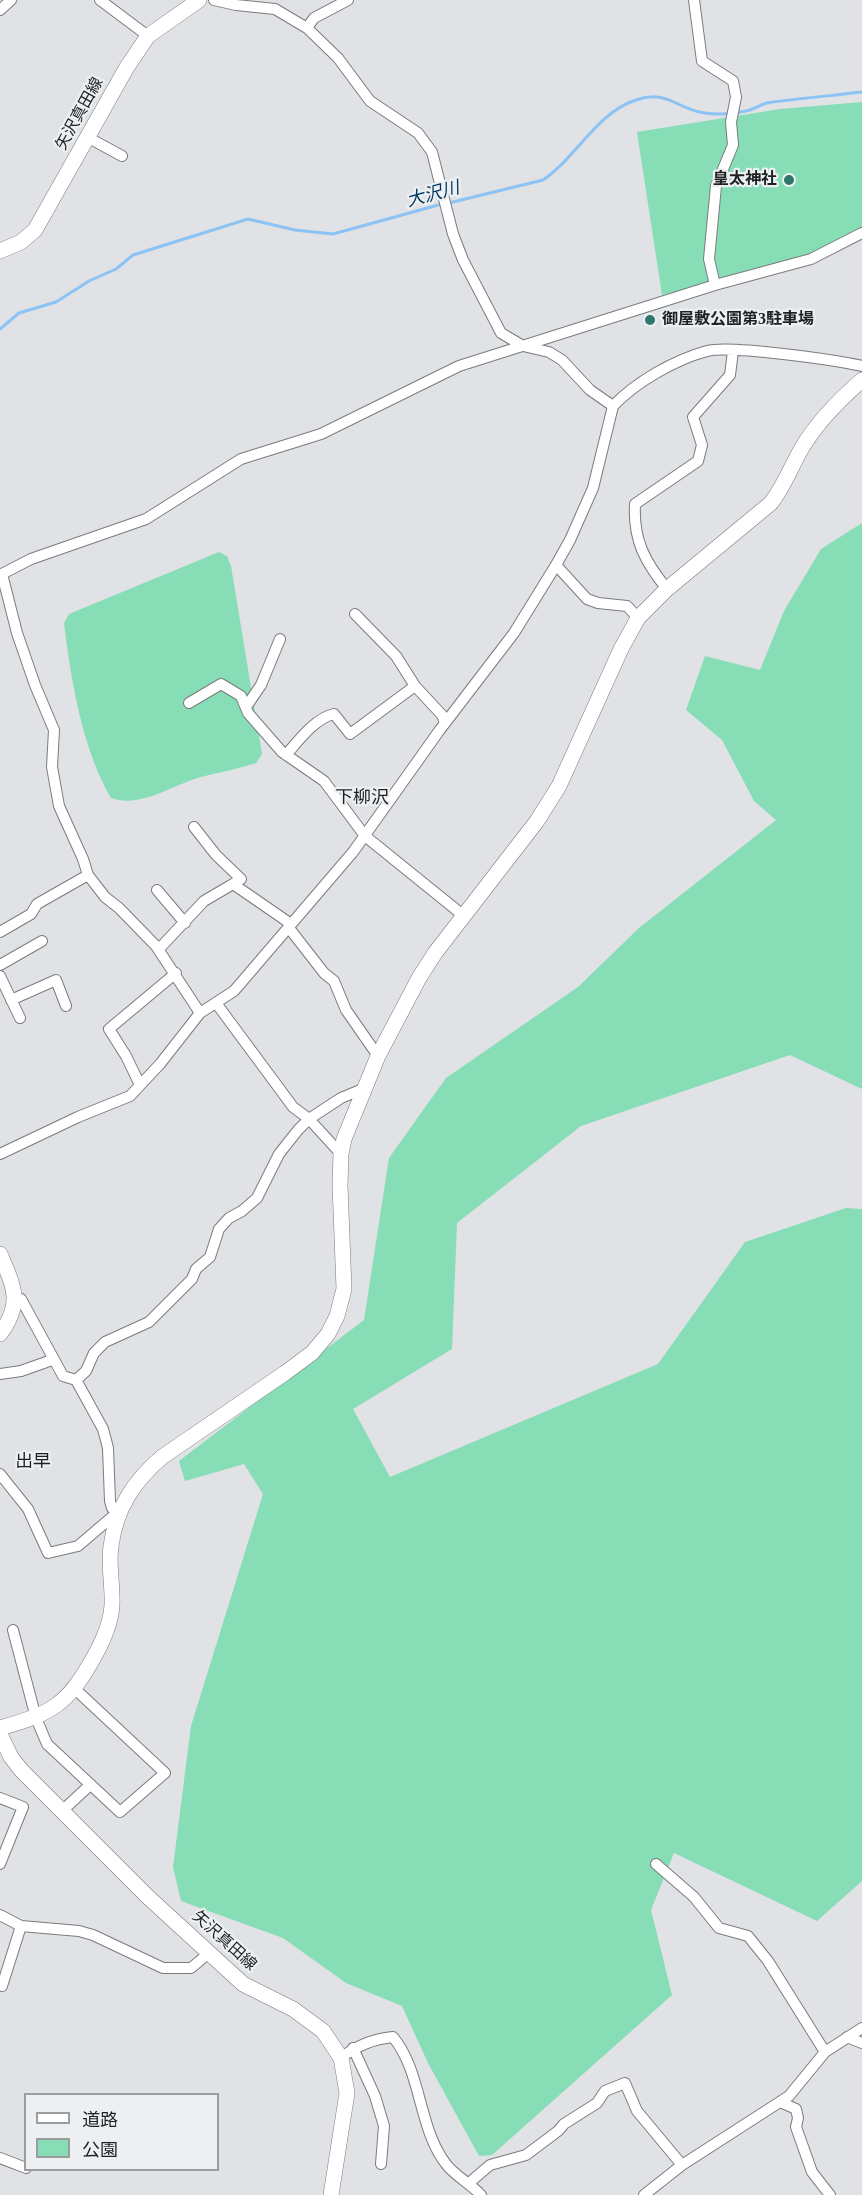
<!DOCTYPE html>
<html>
<head>
<meta charset="utf-8">
<style>
	body { margin:0 }
	#map { position:relative; width:862px; height:2195px; overflow:hidden; background:#e0e2e5; font-family:"Times New Roman","Noto Sans JP",serif }
	canvas { display:block }
	.legend { position:absolute; left:24px; top:2093px; width:195px; height:78px; box-sizing:border-box; background:#edf0f2; border:2px solid #9b9d9e; margin:0; padding:8px 10px; list-style:none; font-size:18px; color:#1f2021 }
	.legend li { display:flex; align-items:center; gap:12px; height:30px }
	.legend b { width:30px; border:2px solid #9b9d9e }
</style>
</head>
<body>
<div id="map">
<canvas width="862" height="2195"></canvas>
<ul class="legend">
<li><b style="height:8px;background:#fff"></b>道路</li>
<li><b style="height:16px;background:#86ddb6"></b>公園</li>
</ul>
</div>
<script>
const g = document.querySelector('canvas').getContext('2d');
g.lineJoin = 'round';
function fill(path, color) { g.fillStyle = color; g.fill(path, 'evenodd'); }
function stroke(path, color, width, dash) { g.strokeStyle = color; g.lineWidth = width; g.lineCap = dash ? 'butt' : 'round'; g.setLineDash(dash || []); g.stroke(path); }
function drawText(font, color, halo, rows, align = 'center') {
  g.font = font + ' "Times New Roman","Noto Sans JP",serif'; g.lineWidth = 4.5; g.setLineDash([]); g.textBaseline = 'middle'; g.strokeStyle = halo; g.fillStyle = color; for (const [text, x, y, turn = 0] of rows) {
    g.save(); g.translate(x, y); g.rotate((+turn || 0) * Math.PI / 180); g.textAlign = isNaN(turn) ? turn : align; if (halo) g.strokeText(text, 0, 0); g.fillText(text, 0, 0); g.restore();
  }
}
const green = new Path2D(`
	M862,102V229L808,256L662,295L637,132L780,109Z
	M862,523V1089L790,1055L581,1126L457,1223L452,1349L353,1409L390,1477L658,1364L745,1242L846,1208L862,1209V1881L817,1921L674,1853L651,1910L672,1995L492,2155L479,2156L428,2063L402,2006L346,1983L283,1938L181,1901L173,1867L191,1726L263,1494L244,1464L185,1481L179,1461L364,1320L389,1158L446,1078L578,987L639,928L776,820L754,801L722,740L686,710L705,656L760,670L784,611L821,549Z
	M219,552L227,556L231,566L262,754L256,763C238,769 220,772 201,777C174,784 140,809 111,798C82,748 71,680 64,623L69,614Z`);
const stream = new Path2D(`
	M449,203L543,180C577,157 596,113 636,100C668,89 678,110 705,113C718,115 733,114 746,111C753,110 759,105 767,103C799,98 830,96 862,92
	M0,329L19,313L56,302L89,281L116,269L133,255L248,219L295,230L333,234L442,204`);
const street = new Path2D(`
	M100,0L148,36
	M214,0L236,5L275,9L307,28L338,58L370,101L418,133L432,152L453,234L463,260L501,333L523,346L549,352L562,360L590,390L613,406
	M694,0L702,61L733,81L736,97L731,122L733,145L716,186L709,259L715,285
	M0,10L11,0
	M307,28L314,18L348,0
	M89,138L122,156
	M556,565L587,599L598,603L627,606L638,618
	M2,574L17,633L35,685L54,730L52,767L59,806L83,859L88,875L105,897L119,908L156,946L200,1013
	M0,575L31,559L146,519L241,459L321,434L459,366L715,285L811,259L862,233
	M667,589C645,562 633,540 635,504L698,461L702,445L693,417L730,375L733,351
	M355,614L396,656L415,686L442,715L445,723
	M189,703L221,684L241,696L248,713L282,752L324,781L365,836L464,916
	M246,707L261,685L280,639
	M286,755C298,741 315,718 334,714L350,734L415,686
	M194,827L216,855L241,879L233,884
	M157,890L185,923
	M289,928L324,973L334,981L346,1010L378,1056
	M0,932L31,914L37,904L88,875
	M159,949L204,901L233,884L291,924
	M0,965L42,941
	M0,976L20,1018
	M11,1000L56,980L66,1006
	M216,1003L293,1107L309,1119L341,1154
	M140,1085L126,1056L109,1029L176,973
	M0,1154L78,1117L130,1096L160,1064L200,1013L234,991L353,852L439,731L514,633L556,565L570,540L593,488L613,406C636,382 674,360 707,351C730,345 836,360 862,366
	M15,1297L21,1299L63,1376L76,1380L86,1371L94,1353L105,1342L149,1322L192,1279L196,1269L210,1257L219,1229L229,1218L242,1211L257,1198L279,1154L298,1130L309,1119L341,1098L365,1088
	M0,1374L21,1371L52,1360
	M0,1474L28,1509L48,1553L78,1546L119,1511L112,1508L110,1501L108,1448L103,1429L76,1380
	M13,1630L36,1718L47,1744L120,1812L165,1773L75,1689
	M0,1798L23,1807L0,1864
	M62,1811L90,1785
	M656,1864L694,1897L719,1928L748,1936L768,1961L825,2052
	M0,1915L21,1926L79,1931L93,1935L163,1968H191L209,1953
	M2,1986L21,1926
	M847,2037L862,2043
	M353,2048L375,2096L384,2126L381,2164
	M341,2058C357,2045 373,2039 393,2037C422,2072 418,2128 446,2164C455,2176 471,2184 481,2195
	M780,2102L796,2109L798,2118L796,2127L812,2172L830,2195
	M0,2158L26,2168
	M469,2183L490,2165L526,2155L558,2131L564,2124L597,2103L605,2091L625,2083L637,2111L682,2165
	M644,2195L682,2165L789,2096L825,2052L862,2028`);
const secondary = new Path2D(`
	M0,251L21,242L35,230L127,67L148,36L199,0
	M0,1254C14,1287 23,1303 0,1334
	M0,1728C53,1713 67,1705 94,1657C103,1641 111,1624 112,1605C113,1586 108,1565 111,1546C116,1508 134,1481 162,1457L285,1373L312,1353L328,1334L337,1316L344,1289L340,1185L341,1154L344,1139L378,1056L419,978L435,953L537,821L559,786L621,649L638,618L667,589L771,503C785,485 791,466 803,446C819,420 839,400 862,380
	M0,1734L11,1757L21,1770L148,1897L243,1984L293,2009L323,2031L341,2058L347,2093L331,2195`);
const markers = [
	[789,180,6,"#2f766c"],
	[650,320,6,"#2f766c"]
];
const streetNames = [
	["矢沢真田線",80,114,-61],
	["矢沢真田線",224,1941,42]
];
const poiNames = [
	["皇太神社",777,180],
	["御屋敷公園第3駐車場",662,320,"left"]
];
const waterNames = [
	["大沢川",433,195,-15]
];
const neighbourhoodNames = [
	["下柳沢",362,798],
	["出早",33,1462]
];
fill(green, '#86ddb6');
stroke(stream, '#8bc3f5', 3);
stroke(street, '#797c7e', 12);
stroke(secondary, '#797c7e', 16);
stroke(street, '#fff', 10);
stroke(secondary, '#fff', 15);
for (const [x, y, r, color] of markers) { const dot = new Path2D(); dot.arc(x, y, r, 0, 2 * Math.PI); g.fillStyle = color; g.fill(dot); stroke(dot, '#edf0f2', 2); }
drawText('16px', '#1f2021', '#edf0f2', streetNames);
drawText('bold 16px', '#1f2021', '#edf0f2', poiNames, 'right');
drawText('italic 18px', '#00385f', '#edf0f2', waterNames);
drawText('18px', '#1f2021', '#edf0f2', neighbourhoodNames);
</script>
</body>
</html>
